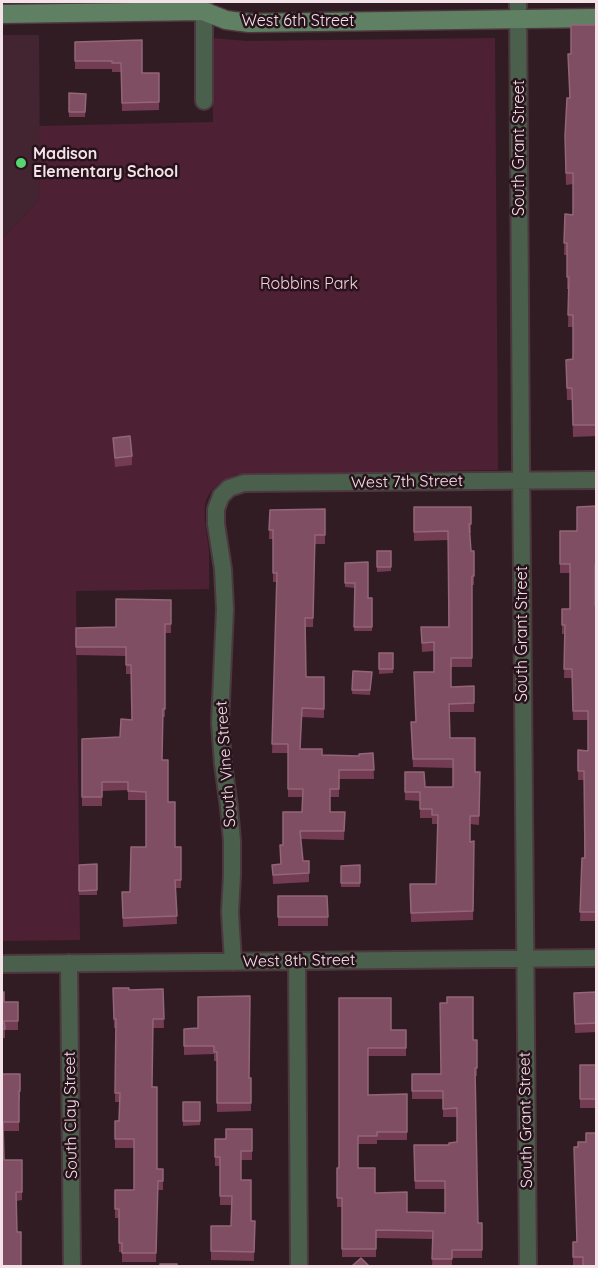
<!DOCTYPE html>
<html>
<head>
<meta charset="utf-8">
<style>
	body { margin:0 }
	#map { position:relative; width:598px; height:1268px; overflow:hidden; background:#321c24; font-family:Quicksand,sans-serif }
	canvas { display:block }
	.frame { position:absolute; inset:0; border:3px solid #f3e3e8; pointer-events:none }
</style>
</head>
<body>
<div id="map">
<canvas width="598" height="1268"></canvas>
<div class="frame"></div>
</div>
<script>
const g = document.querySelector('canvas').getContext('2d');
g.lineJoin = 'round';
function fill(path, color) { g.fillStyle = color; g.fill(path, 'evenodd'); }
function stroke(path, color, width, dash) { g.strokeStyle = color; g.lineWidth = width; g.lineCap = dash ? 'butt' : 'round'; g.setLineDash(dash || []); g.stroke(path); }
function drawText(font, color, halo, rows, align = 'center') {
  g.font = font + ' Quicksand,sans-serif'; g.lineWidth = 5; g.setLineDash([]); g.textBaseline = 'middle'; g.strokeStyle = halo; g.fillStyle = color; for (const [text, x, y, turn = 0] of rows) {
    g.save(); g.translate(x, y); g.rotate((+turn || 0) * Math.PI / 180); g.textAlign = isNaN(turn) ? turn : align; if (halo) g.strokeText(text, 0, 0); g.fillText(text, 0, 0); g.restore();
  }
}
const built = new Path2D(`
	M2,35H39L40,199L2,239Z`);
const green = new Path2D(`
	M212,38L247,41L495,38L498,470L237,474C224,480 211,486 206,501C202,514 208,537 209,552C209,564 209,577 209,589L76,591L80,940L2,941V239L40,199L39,126L213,122Z`);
const street = new Path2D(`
	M518,2L521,459L528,1266
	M204,101V2
	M297,961L299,1266
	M233,962L230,912L232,875V841L229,807L223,764L220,723L225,609L223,569L216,524V509L221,496L229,488L244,483L596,480
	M69,963L72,1266
	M2,964L596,958`);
const secondary = new Path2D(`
	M2,14L203,11L226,20L249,23L596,18`);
const wall = new Path2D(`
	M597,25V436L573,437L572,400H567L566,360L573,359V327H568L569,289H567V255H564L565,214L573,215V184L566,185L565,148L569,98L571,54Z
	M75,42L142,73H159V110L122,111L121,72H112V69H75Z
	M69,93L86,94L85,117H69Z
	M113,438L132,456V465L115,467Z
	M597,506V573H595V605H597V921H580L582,858H584V780H578V750L588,751V720H573L572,678H564L565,634H562V609H570V573H560V531H577Z
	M414,507H471V533H470L471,551H474V585H472V667H451V687L474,686V712H449L450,738L475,772H480L479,825L470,824V842L474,841L473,920L411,922L410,884H436L438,824H432V818H420V801L405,800V772L425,787H453V768L413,767L411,722H416L434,672V651L422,652L421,627H448V540L414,541Z
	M325,509V544H315L313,627H305L306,677H324V718L302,717L300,749L322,755L359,756L373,753L374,779H339V797H330V812H345L344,840L301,839L303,861H309V882L273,884L272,865L280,864L283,845L302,812L303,797H288V753H272L277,582H273V539H269L270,510Z
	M377,551H391V571L377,572Z
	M345,563L368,598H372V631H354L355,588L345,587Z
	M171,600V633H165V717H163L162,760L175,847H181V888H176L177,924L123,927L122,892H130L146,847V800H128V790L102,791V806H82V739L120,737L132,720L131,674H126V656L76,655V628L116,627Z
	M379,653H393V673L379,674Z
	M353,671L372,672L370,695L352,694Z
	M79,865L97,890V895H79Z
	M360,865V887H341V866Z
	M278,896L328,917V926H278Z
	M113,988L129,990L163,989L164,1028H153L152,1087L157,1169H163V1190H158L156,1262H122V1252H119V1218H115V1190H134V1148H115V1121H119L120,1102H115L116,1028H114Z
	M2,992L4,1002H18V1030H5V1038H2Z
	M597,992V1032L575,1033L574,993Z
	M339,998L391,1030H406V1056H368V1095L407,1094V1140H377V1144H358V1168L375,1193L407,1212L445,1213V1189H415L414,1145H449L457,1142V1117H443V1099H412V1074H441L473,1040H477V1076H475L478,1223H482V1258H452V1266H432L433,1239L376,1238V1257H342V1207H337V1168H339Z
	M198,1028L249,1078H251V1111L217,1112V1061H214V1054L184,1055V1029Z
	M597,1052V1108H580V1065H596Z
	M2,1074H20V1100H19V1131H3L4,1160H22V1200L16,1201L2,1266Z
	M183,1102H200V1125L183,1126Z
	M252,1129V1160H241V1180L251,1221H255L254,1261L211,1260V1226H231V1205H220V1166H215V1139H226Z
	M578,1147L583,1266H573V1242H576Z`);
const building = new Path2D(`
	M571,25H597V425H573L572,388H567L566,360L573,359V315H568L569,277H567V243H564L565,214L573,215V173H566L565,136L567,98H570L568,54H571Z
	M142,40V73H159V102L122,103L121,63H112V61H75V42Z
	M69,93L86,94L85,112H69Z
	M130,436L132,456L115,458L113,438Z
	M597,506V564H595V605H597V912H580L582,858H585L584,771H578V750L588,751V711H573L572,669H564L565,625H562V609H570V564H560V531H577V507Z
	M414,507H471V524H469L471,551H474V576H472V658H451V687L474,686V703L449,704L450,738H475V772H480L479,816H470V842L474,841L473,911L411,913L410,884H436L438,815H432V809H420V792H405V772H424L425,787H453V759H413L411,722H416L414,672H434V642L422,643L421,627H449L448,531L414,532Z
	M325,509V535H315L313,618H305L306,677H324V709L302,708L300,749H322V755L359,756V754L373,753L374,770H339V789H330V812H345L344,831H300L303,861H309V873L273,875L272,865L281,864L280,845H283V812H302L303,789H288V744H272L277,573H273V530H269L270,510Z
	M377,551H391V567H377Z
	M368,562V598H372V627H354L355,583H345V563Z
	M116,599L171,600V624H165V709H163L162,760H168V802H175V847H181V880H175L177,916L123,918L122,892H130L131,847H146V792L128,791V782H102V797H82V739L120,737L121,719L132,720L131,665H126V647H76V628L116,627Z
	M379,653H393V669H379Z
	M353,671L372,672L370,690H352Z
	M97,864V890L79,891V865Z
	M360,865V883H341V866Z
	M278,896H327L328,917H278Z
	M113,988H129V990L163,989L164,1019H153L152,1087H157V1169H163V1181H158L156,1253H122V1243H119V1209H115V1190H134V1139H115V1121H119L120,1093H115L116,1019H114Z
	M2,992H4V1002H18V1021H4L5,1029H2Z
	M597,992V1023L575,1024L574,993Z
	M250,996L249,1078H251V1103H217V1052H214V1046H184V1029L198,1028V997Z
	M447,997H473V1040H477V1068H475L478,1223H482V1250H452V1259H432L433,1231L376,1230V1249H342V1198H337V1168H339V998H391V1030H406V1048H368V1095L407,1094V1132H377V1136H358V1168H375V1193L407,1192V1212L445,1213V1181H415L414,1145H449V1143L457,1142V1108L443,1109V1091H412V1074H441L440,1003H447Z
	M597,1052V1099H580V1065H596Z
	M2,1074H20V1091H19V1122H3L4,1160H22V1192H16L17,1232H21V1266H2Z
	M183,1102H200V1121H183Z
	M226,1129H252V1151H241V1180H251V1221H255L254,1252L211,1251V1226H231L232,1196H220V1157H215V1139H226Z
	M586,1133H597V1266H583V1257H573V1242H577L574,1147H578V1142H586Z
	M361,1258L369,1266H352Z
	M160,1264H177V1266H160Z`);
const markers = [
	[21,163,6,"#57d570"]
];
const streetNames = [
	["West 6th Street",298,21],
	["South Grant Street",519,148,-90],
	["West 7th Street",407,482,-1],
	["South Grant Street",522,634,-90],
	["South Vine Street",226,764,-94],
	["West 8th Street",299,961,-1],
	["South Clay Street",71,1115,-91],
	["South Grant Street",526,1120,-91]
];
const poiNames = [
	["Madison",33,154],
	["Elementary School",33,172]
];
const parkNames = [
	["Robbins Park",309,284]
];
fill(built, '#422530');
fill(green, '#4d2133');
stroke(street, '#4d383f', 20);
stroke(secondary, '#4d383f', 21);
stroke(street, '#4a5f4c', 16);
stroke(secondary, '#5f8062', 18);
fill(wall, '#733c52');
fill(building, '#804e62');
stroke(building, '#926577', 1.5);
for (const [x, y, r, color] of markers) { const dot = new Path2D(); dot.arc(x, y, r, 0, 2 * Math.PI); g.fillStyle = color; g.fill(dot); stroke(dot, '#28121b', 2); }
drawText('16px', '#f3e3e8', '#28121b', streetNames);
drawText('bold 16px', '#f3e3e8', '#28121b', poiNames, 'left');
drawText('16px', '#f6cfdc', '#28121b', parkNames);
</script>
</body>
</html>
